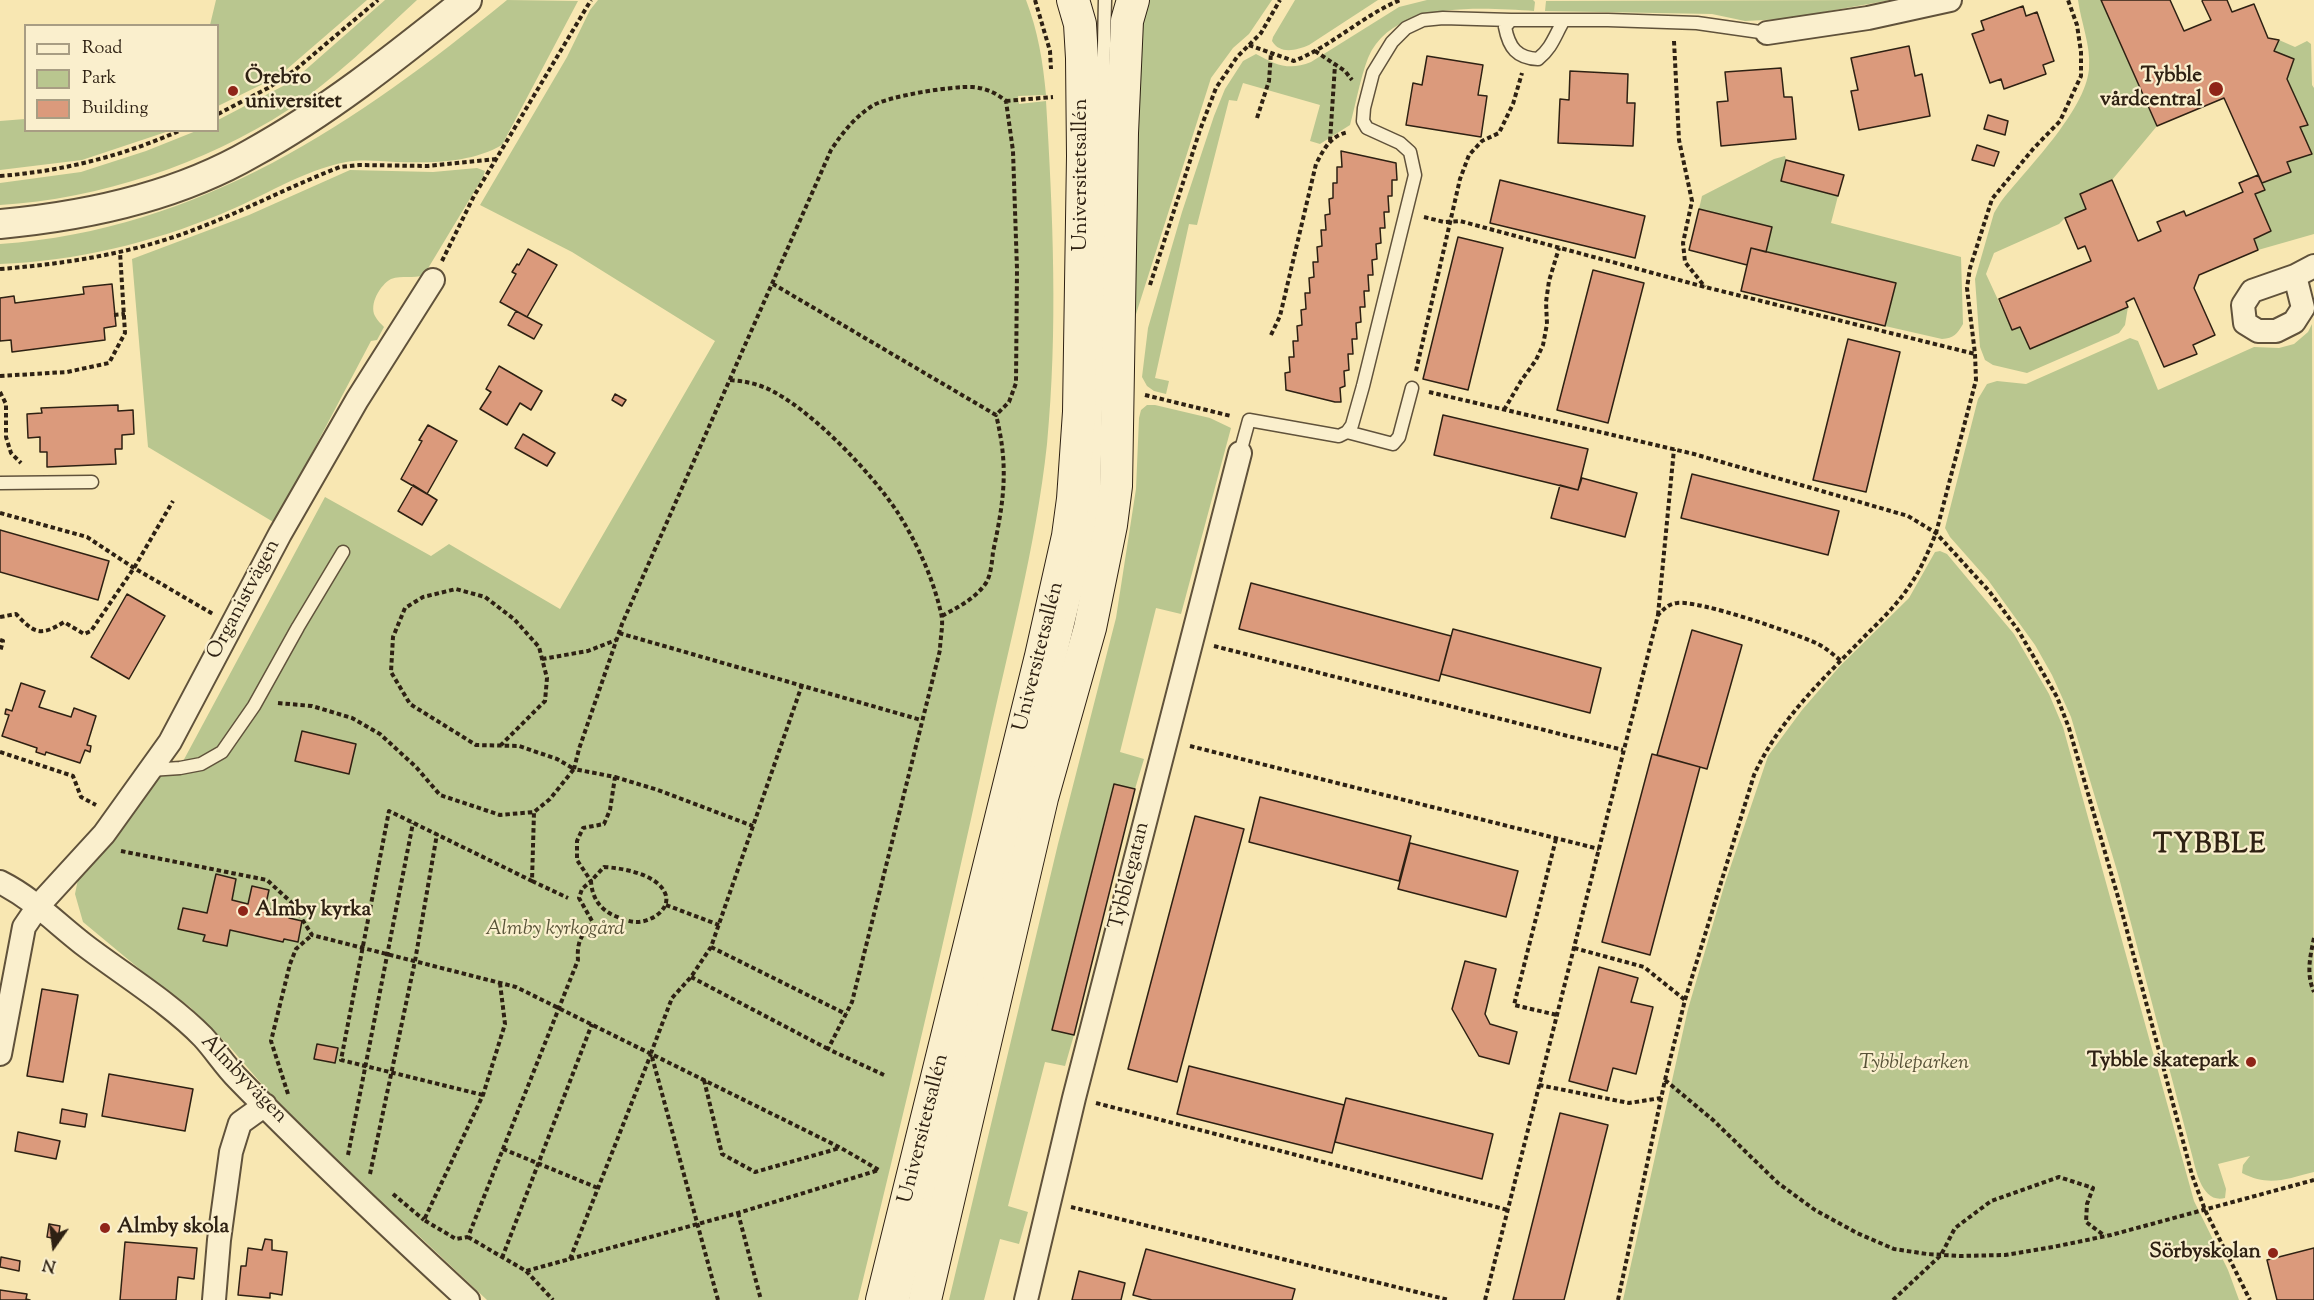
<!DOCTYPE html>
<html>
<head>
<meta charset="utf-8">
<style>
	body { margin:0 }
	#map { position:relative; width:2314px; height:1300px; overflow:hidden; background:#f8e7b2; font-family:"Sorts Mill Goudy",serif }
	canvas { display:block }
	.legend { position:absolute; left:24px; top:24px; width:195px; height:108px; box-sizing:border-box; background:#faefcd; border:2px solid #a89d83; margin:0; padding:8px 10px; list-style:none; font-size:18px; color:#2e2113 }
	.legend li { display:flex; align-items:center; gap:12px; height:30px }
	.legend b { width:30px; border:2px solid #a89d83 }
	.north { position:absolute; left:24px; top:1216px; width:60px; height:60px; -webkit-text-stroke:4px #faefcd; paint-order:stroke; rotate:194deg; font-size:16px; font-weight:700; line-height:24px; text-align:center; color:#2e2113 }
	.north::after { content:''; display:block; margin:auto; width:21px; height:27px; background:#2e2113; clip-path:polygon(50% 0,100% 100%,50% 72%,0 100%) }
</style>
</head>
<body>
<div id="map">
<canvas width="2314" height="1300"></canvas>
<ul class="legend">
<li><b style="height:8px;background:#faefcd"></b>Road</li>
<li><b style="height:16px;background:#b9c68f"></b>Park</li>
<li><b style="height:16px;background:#db9a7c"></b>Building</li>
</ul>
<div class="north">N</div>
</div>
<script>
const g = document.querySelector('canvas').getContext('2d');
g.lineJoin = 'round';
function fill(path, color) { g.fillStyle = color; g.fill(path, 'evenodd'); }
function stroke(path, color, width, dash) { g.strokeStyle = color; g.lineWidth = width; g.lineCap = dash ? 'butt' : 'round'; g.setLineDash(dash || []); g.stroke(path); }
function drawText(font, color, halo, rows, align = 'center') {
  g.font = font + ' "Sorts Mill Goudy",serif'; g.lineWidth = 4.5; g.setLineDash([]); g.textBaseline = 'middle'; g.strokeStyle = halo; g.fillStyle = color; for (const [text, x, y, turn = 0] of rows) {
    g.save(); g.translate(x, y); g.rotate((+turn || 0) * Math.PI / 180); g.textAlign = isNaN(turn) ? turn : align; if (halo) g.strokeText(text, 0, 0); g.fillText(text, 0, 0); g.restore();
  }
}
const green = new Path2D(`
	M216,0H367L279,76L218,106V26L210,25Z
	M385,0H417C376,38 335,79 288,110C205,164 99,199 0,205V183L81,172L146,151L196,131L218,130V120L283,86L303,72Z
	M507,0L578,1L502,145C471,163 431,163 396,162C380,161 362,159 346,162C303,170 261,198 221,214C151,243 76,261 0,264V244C200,230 357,123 507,0Z
	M598,0H1026C1038,31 1043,62 1046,95L1018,96L1019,104L1046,101C1053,215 1058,330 1047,444C1036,547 1008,649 986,751C946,934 903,1117 858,1300H487L418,1235L309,1139L229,1046L190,1007L148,976L83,922L75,894L78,879L153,776L181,765L325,497L431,556L449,544L560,609L715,341L572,252L480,205L567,57L590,10Z
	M1142,0H1272L1249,34L1233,48L1211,78L1131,330L1122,272Z
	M1295,0H1378L1309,45C1297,50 1280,55 1272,41L1273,37Z
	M1427,0H1533L1535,2L1534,11C1480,8 1393,0 1368,58C1360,79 1356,103 1350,125L1320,144L1310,141L1320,105L1243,83L1237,101L1229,100L1197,225L1189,224L1155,378L1169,381L1166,394L1154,391L1147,386L1142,377L1148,328L1182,212L1214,116L1225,89L1243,61L1256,54C1276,65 1289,71 1311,62L1399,7Z
	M1891,0L1784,19L1745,21L1712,14L1545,11L1546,1Z
	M2078,0H2101L2157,126L2112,180L2080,194L2086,209L2065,218L2059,224L1994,253L1986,274L2012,330L2020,327L2030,349L2128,307L2125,325L2119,333L2027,373L1993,365L1985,360L1980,347L1975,279L1994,213L2000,203C2026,169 2085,112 2089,69C2091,45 2081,23 2078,0Z
	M2279,40L2295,47L2307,41L2311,44L2312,85L2314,88V234L2258,250L2254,239L2271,231L2255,194L2264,190L2262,183L2291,172L2287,162L2312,154L2300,127L2307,125L2287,79L2294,59L2274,51Z
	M25,119L26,130L169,131L82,160L0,170V121Z
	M1785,156L1786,160L1781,181L1838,196L1831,223L1961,257L1963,324C1957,334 1954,338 1942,339L1885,326L1895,284L1766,252L1772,227L1699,209L1702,196L1774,159Z
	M477,168L485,171L483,177L424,275C413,279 402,275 391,279C380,285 369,304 375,316C377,320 381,324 384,327L377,340L371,341L275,523L148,447L132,259L249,215L350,170L433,172Z
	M2312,324L2314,1172C2286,1179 2269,1187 2242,1173L2243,1165L2250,1156L2218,1164L2226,1189L2225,1198C2202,1204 2196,1170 2192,1155L2118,874L2071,717L2052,675L2035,645L1988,580L1950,537L1945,528L1978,399L1987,384L1997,381L2026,384L2130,338L2138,341L2158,390L2254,347L2279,348L2294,344L2308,332Z
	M1147,405H1155L1210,418L1231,428L1181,614L1156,608L1120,752L1144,759L1135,789L1113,785L1052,1030L1074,1035L1065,1066L1045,1062L1008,1206L1028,1212L1019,1244L1000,1239L984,1300H949L1058,844L1116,618L1136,489L1139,418L1141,410Z
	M1940,551L1947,554L2014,634L2049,694L2063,727L2194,1201L2228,1270L2239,1300H1623L1688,1009L1725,883L1768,756L1802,710L1840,666L1909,598L1935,552Z`);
const building = new Path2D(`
	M2101,0H2170L2184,31L2211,20L2202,1L2203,0H2227L2232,12L2254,4L2268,38L2279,40L2274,51L2294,59L2287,79L2308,125L2300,127L2312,154L2287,162L2291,172L2262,183L2224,98L2157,126Z
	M2023,6L2026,16L2037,12L2054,61L2043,65L2046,74L2004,89L2001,79L1990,83L1972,34L1984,30L1981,21Z
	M1909,46L1915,76L1922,74L1930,116L1859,130L1851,91L1858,90L1851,58Z
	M1427,56L1483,65L1478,95L1487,96L1481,137L1406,125L1413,83L1422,85Z
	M1781,68L1784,97H1792L1796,139L1721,146L1717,102L1728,101L1725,72Z
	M1570,71L1628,74L1627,103H1635L1633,146L1558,143L1560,99L1569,100Z
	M1988,115L2008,121L2005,135L1984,129Z
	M1977,145L1999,152L1994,166L1972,160Z
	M1341,151L1396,163L1397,180H1392V196H1388L1389,212H1384L1385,228H1380L1381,243L1376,244L1377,259L1372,260L1373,275H1368L1369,291H1364L1365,307H1360L1361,322L1356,323L1357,339H1352L1353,354H1348L1349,370L1344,371L1345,386L1340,388L1341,402H1335L1286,390L1285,373L1290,372L1289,357H1294L1293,341H1298L1297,326L1302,325L1301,310L1306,309L1305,293H1310L1309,278L1314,277L1313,262H1318L1317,247L1322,246L1321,230H1326L1325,215L1330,214L1329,199L1333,198V183H1337V167H1342Z
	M1786,160L1844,175L1838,196L1781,181Z
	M2258,175L2265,190L2255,194L2271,231L2254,239L2258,250L2199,275L2194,288L2215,335L2193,345L2197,354L2164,367L2134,298L2126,302L2128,307L2030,349L2020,327L2012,330L1999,299L2091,261L2085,246L2078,249L2065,218L2086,209L2080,194L2112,180L2138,241L2161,231L2157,222L2184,211L2186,216L2243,192L2239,183Z
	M1500,180L1645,216L1635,258L1490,223Z
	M1699,209L1772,227L1766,252L1751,248L1747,265L1689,250Z
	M1458,237L1503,248L1468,390L1423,379Z
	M1751,248L1896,283L1885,326L1741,291Z
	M528,249L557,265L527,317L500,302L516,274L512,272L517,264L519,265Z
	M1593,270L1644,283L1608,423L1557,410Z
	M112,284L116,326L104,328L105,340L12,352L11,340L0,341V298L14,296L15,303L84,294L83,287Z
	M516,311L542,325L534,339L508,325Z
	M1848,339L1900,352L1866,492L1813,480Z
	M499,366L542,391L531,410L520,403L507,425L480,409L491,392L486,389Z
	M615,394L626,400L622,406L612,400Z
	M118,405V411L133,410L134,434L122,435V449H115L116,464L47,467V452H40V437L28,438L27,414L42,413L41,408Z
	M1443,415L1588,449L1578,490L1434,455Z
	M428,425L457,441L427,494L401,479L422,441L419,440Z
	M523,434L555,453L547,466L515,448Z
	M1692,474L1839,511L1828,555L1681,518Z
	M1582,478L1637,493L1625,537L1551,518L1560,485L1578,490Z
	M413,485L437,500L422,525L398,511Z
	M0,530L109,561L98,600L0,572Z
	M1251,583L1451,636L1439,681L1239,629Z
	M127,594L165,616L129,679L91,657Z
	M1453,629L1601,668L1590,713L1441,674Z
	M1692,630L1742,645L1707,769L1657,755Z
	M21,683L45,691L39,707L71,717L74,708L96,716L87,745L91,746L90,752L85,750L80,763L46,752L45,755L36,752L37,748L2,736L9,715L5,714L6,709L12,711Z
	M302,731L356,744L349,774L295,761Z
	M1652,754L1700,767L1650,955L1602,942Z
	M1114,784L1135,789L1074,1035L1052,1030Z
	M1260,797L1411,836L1399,881L1249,842Z
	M1195,816L1244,829L1177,1082L1128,1069Z
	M1410,843L1518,871L1506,917L1398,889Z
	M216,874L236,879L232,900L248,904L252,886L269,890L265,908L290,913L289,918L302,921L298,942L284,939L283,942L230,930L227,946L203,941L205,935L178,929L183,908L207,913Z
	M1465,961L1496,969L1485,1014L1490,1024L1517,1032L1509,1064L1479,1056L1452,1009Z
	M1599,967L1638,978L1631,1002L1653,1007L1636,1074L1613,1068L1607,1091L1569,1081Z
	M42,989L78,995L63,1082L27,1076Z
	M317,1044L338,1048L335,1063L314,1059Z
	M1189,1066L1344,1105L1332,1153L1177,1114Z
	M109,1074L193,1089L185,1131L102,1116Z
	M1346,1098L1493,1134L1482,1179L1335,1142Z
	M62,1109L87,1114L85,1127L60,1123Z
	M1560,1113L1608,1125L1564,1300H1513Z
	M18,1132L60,1141L56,1159L15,1151Z
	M49,1224L60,1226L58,1239L47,1237Z
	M265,1239L272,1240V1250L287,1252L282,1295L270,1293V1298L238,1295L241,1266H246L248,1248L262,1250Z
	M125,1242L197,1248L194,1279L178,1277L176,1300H120Z
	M2314,1248V1300H2277L2267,1260Z
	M1146,1249L1295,1289L1292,1300H1152L1133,1295Z
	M1,1257L20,1261L19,1271L0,1267Z
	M1079,1271L1125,1283L1121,1300H1072Z
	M0,1290L27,1294L26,1299L30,1300H0Z`);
const path = new Path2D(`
	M1035,0L1050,51L1051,69
	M1674,41L1679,140L1692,201L1683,243L1685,262L1705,287
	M1249,45L1294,61C1332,46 1362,16 1400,0
	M1315,51L1345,71L1352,80
	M1006,101L1053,97
	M218,114L268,88L295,70L378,0
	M1257,118L1269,81L1271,53
	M1330,141L1335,65
	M0,176C63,171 123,156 181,130
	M1424,217L1444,222L1460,221L1705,287L1975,354
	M442,261L474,196L591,0
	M0,269C64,264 128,254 188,232C240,213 288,187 340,167L359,165L428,166L497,159
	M1150,285L1200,130L1216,88L1237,57L1261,33L1280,0
	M114,315L125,314
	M1271,335L1280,316L1316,164C1324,149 1330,136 1348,132
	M1416,371L1460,179L1469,155L1482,141L1499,133L1513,104L1522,73
	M0,376L67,372L109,363L125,333L120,252
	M730,380C743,381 754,383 766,388C809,407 872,473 898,513C917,543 933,578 941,613C944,624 940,638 940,650L852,1002L828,1049L884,1075
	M0,392L6,404V437L11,453L21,463
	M1429,392L1694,454L1908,516L1936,533L1989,591L2018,630L2057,697L2069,728L2118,897L2192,1175L2205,1210L2250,1300
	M1145,395L1231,416
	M1504,410L1521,381L1536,360L1543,345L1547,324L1546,302L1549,281L1559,248
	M0,513L87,537L134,568L213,614
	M1658,615L1674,449
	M942,616C958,607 975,599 986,583C991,575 992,561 993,552C1004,501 1009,467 996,415
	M0,617L16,614C34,633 40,637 64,622L84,634L91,631L134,568L173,501
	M619,633L921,720
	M0,640L3,641L0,652
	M1214,646L1623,750
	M542,659L588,651L616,640
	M278,703L312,706L352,718L380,734L416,767L440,795L500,815L534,812L550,799L574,769L557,759L519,746L476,745L410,704L391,672L393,637L405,608L423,597L456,589L485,597L514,619L539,647L547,678L545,701L501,745
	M1190,746L1599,849
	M0,752L73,776L81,797L96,805
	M615,777L658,790L753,826
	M1556,839L1514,1005L1557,1015
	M121,851L267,880L292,903L312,935L516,987L841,1148L879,1170L738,1213L526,1271
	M604,867C622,868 657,874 665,893C672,909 651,922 637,922C630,922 622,919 615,916C599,909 592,897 591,881Z
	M532,881L568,898
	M666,905L719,925
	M2314,938C2310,957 2306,974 2314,992
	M711,947L846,1014
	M1574,948L1644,967L1685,1000
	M691,977L828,1049
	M500,983L505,1024L483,1095L424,1220L456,1239L468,1237L578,960C577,947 579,935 591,927L592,921L579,898L582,889L591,881L577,860V841L583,828L604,824L610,810L615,777L574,769L579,749L622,624L831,150C843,132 854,118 872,106C888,96 952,86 972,87C986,88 996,93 1006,101L1013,151L1017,269L1016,383L1009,402L996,415L773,284
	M704,1080L722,1154L755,1172L840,1148
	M1665,1080L1713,1120L1778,1183L1815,1210L1857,1233L1894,1249L1927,1254L1960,1256L2005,1255L2053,1247L2111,1235L2314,1180
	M1539,1085L1629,1103L1661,1098
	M288,1094L271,1041L290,964L296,949L312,935
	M483,1095L341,1060L389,811L532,881L534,812
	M1096,1103L1508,1210
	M503,1149L598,1188
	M348,1155L413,823
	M370,1174L415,961L437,834
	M393,1194L424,1220
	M1071,1207L1449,1300
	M738,1213L761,1300
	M468,1237L526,1271L553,1300
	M502,1258L592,1024
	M570,1259L651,1054
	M718,1300L651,1053L672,998L691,977L711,947L802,685
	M1485,1300L1658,615C1664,609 1668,604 1677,603C1699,600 1795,633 1818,644C1826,648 1834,655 1841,661
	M1618,1300L1665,1080L1685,1000L1754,775C1779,720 1822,680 1864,637C1881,620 1899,603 1912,582C1922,567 1929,550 1936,533L1976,380L1975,354L1967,288L1970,268L1992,199L2033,149L2060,121L2081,76V52L2077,25L2068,0
	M1893,1300L1941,1255L1955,1228L1991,1201L2059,1177L2093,1188L2087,1204L2086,1222L2105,1236`);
const service = new Path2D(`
	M1564,20C1555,35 1552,48 1538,59C1517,58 1509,48 1505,27L1511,20H1608L1697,23L1767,33
	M1412,388L1399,437L1393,444L1347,432L1352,425L1363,386L1415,175L1410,152L1400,143L1367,128L1363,121L1364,108L1373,73L1392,42L1406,28L1423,20L1443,18L1511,20
	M1240,453L1249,420L1339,436L1347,432
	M0,483L92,482
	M150,770L180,768L201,764L222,752L254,706L298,627L343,552
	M903,1300L1086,550L1094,500L1105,0`);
const minor = new Path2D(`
	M1767,33L1868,18L1950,0
	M2295,276L2303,308L2294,322L2276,331H2258L2245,323L2243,305L2252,291L2295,276L2314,266
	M0,882C34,899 58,925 87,947C124,975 171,1004 203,1037C215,1050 225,1066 238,1079C312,1155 390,1228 468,1300
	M0,1054L24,927L39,905L104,834L170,742L280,534L357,400L433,280
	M214,1300L219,1240L231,1152L240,1123L265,1105
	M1026,1300L1074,1098L1240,453`);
const tertiary = new Path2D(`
	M0,224C87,216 176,197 252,153C330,110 398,55 467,0`);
const secondary = new Path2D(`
	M882,1300L1041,656L1068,536L1073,499L1079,412L1083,156L1082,58L1080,24L1073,0
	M925,1300L1042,798L1090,628L1111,525L1116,486L1122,133L1127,21L1133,0`);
const markers = [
	[2216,89,8,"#8f2418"],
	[233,91,6,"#8f2418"],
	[243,911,6,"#8f2418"],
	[2251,1062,6,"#8f2418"],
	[105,1228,6,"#8f2418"],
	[2273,1253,6,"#8f2418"]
];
const poiNames = [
	["Tybble",2202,77],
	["vårdcentral",2202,101],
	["Örebro",245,79,"left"],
	["universitet",245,103,"left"],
	["Almby kyrka",255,911,"left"],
	["Tybble skatepark",2239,1062],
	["Almby skola",117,1228,"left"],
	["Sörbyskolan",2261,1253]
];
const streetNames = [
	["Universitetsallén",1082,175,-90],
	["Organistvägen",245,600,-62],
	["Universitetsallén",1040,657,-76],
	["Tybblegatan",1131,876,-76],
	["Almbyvägen",243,1080,46],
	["Universitetsallén",925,1129,-76]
];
const parkNames = [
	["Almby kyrkogård",555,930],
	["Tybbleparken",1914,1064]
];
const districtNames = [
	["TYBBLE",2210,847]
];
fill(green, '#b9c68f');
fill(building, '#db9a7c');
stroke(building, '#2e2113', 1.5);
stroke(service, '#60523b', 15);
stroke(minor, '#60523b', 26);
stroke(tertiary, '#60523b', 32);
stroke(secondary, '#2e2113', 34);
stroke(path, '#2e2113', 4, [4.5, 3]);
stroke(service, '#faefcd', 12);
stroke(minor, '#faefcd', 22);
stroke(tertiary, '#faefcd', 28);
stroke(secondary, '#faefcd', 32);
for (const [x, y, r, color] of markers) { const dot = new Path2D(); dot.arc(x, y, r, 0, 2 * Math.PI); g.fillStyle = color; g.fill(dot); stroke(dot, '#faefcd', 2); }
drawText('bold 21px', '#2e2113', '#faefcd', poiNames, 'right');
drawText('21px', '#2e2113', '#faefcd', streetNames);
drawText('italic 21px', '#585338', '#faefcd', parkNames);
g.letterSpacing = '1.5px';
drawText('bold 27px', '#2e2113', '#faefcd', districtNames);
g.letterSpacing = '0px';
</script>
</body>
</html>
